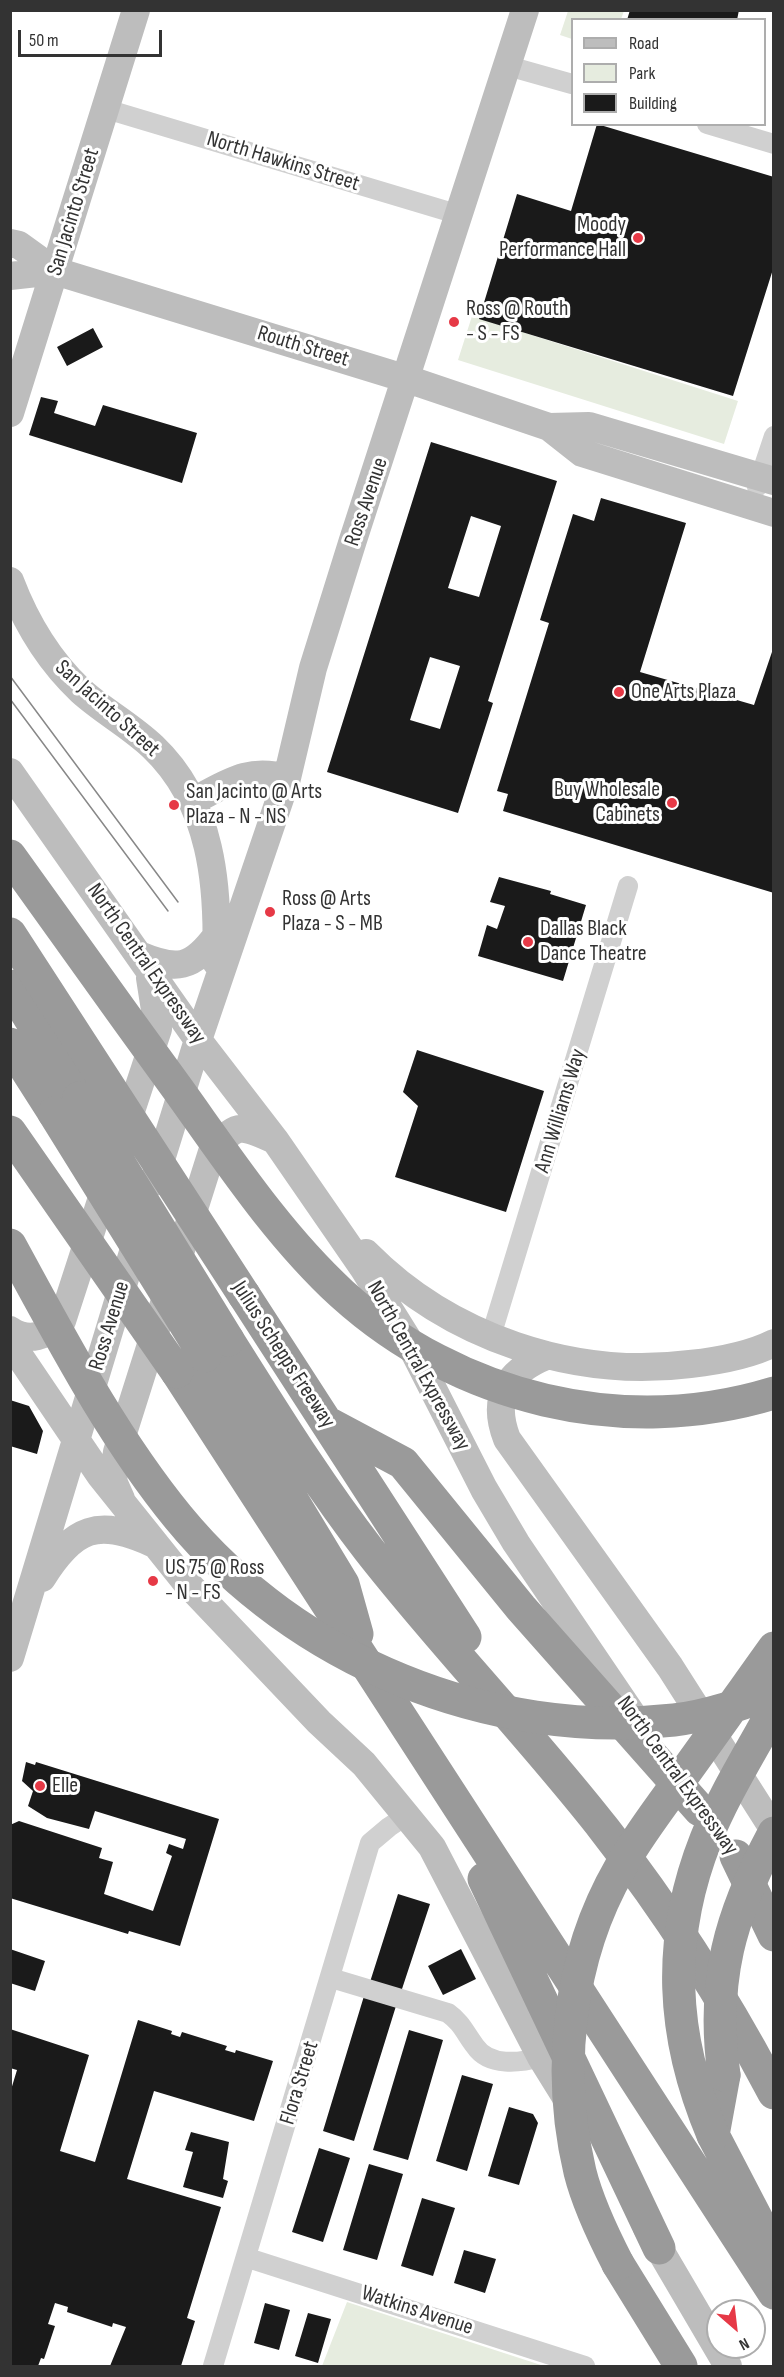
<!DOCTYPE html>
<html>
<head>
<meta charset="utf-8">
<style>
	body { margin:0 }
	#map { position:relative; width:784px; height:2377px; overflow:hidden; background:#fff; font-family:"Sofia Sans Condensed",sans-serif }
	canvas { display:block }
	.frame { position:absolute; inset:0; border:12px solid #333; pointer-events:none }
	.legend { position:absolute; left:571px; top:18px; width:195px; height:108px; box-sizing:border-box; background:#fff; border:2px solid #adadad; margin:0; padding:8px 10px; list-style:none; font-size:18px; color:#333 }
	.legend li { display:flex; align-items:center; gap:12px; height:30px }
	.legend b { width:30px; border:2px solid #adadad }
	.north { position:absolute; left:706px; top:2299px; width:60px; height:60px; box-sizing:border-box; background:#fff; border:2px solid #adadad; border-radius:50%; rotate:152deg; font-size:16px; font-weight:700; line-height:24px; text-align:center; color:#333 }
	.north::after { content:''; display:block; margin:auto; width:21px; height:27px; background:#e63946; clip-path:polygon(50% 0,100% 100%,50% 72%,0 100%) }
	.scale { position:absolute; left:18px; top:30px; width:144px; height:27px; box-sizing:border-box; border:3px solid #333; border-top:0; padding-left:8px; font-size:18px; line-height:21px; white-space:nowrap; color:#333; -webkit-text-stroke:4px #fff; paint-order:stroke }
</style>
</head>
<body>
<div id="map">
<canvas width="784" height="2377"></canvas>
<div class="frame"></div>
<ul class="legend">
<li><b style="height:8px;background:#bdbdbd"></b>Road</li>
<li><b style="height:16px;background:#e6ecdf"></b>Park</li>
<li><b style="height:16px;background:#1a1a1a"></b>Building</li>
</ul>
<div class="north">N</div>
<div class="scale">50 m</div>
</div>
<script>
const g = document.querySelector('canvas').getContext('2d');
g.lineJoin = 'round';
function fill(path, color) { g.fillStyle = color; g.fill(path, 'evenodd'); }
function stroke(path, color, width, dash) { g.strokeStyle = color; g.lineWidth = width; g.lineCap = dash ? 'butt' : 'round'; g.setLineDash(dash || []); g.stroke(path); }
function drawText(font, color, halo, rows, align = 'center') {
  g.font = font + ' "Sofia Sans Condensed",sans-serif'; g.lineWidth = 6; g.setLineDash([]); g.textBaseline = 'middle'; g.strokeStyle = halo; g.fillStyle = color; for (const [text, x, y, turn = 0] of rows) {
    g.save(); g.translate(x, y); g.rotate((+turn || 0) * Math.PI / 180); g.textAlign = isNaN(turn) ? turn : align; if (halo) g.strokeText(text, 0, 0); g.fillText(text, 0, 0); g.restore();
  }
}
const green = new Path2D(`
	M568,11V10L624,11L621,19L572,20V39L560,35Z
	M472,316L738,401L724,444L458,360Z
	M347,2302L544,2366H322Z`);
const building = new Path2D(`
	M630,10H739L737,20H627Z
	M597,124L774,177V266L733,396L479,319L517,194L571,211Z
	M93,328L103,347L67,366L57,347Z
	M41,397L58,401L54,413L95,426L103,405L197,433L182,483L29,435Z
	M431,442L557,481L488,701L493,703L458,813L327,772ZM471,516L501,526L479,597L448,588ZM430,657L460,666L440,729L410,720Z
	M601,498L686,523L640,672L754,705L774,646V893L503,811L508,794L497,791L549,623L540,620L573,514L594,521Z
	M499,877L551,891L550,894L586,905L563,981L478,956L487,925L497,929L505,906L490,902Z
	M417,1050L544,1091L506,1212L395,1177L418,1106L403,1092Z
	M10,1400L29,1406L43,1431L37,1454L10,1446Z
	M26,1762L35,1765L36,1762L219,1819L180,1946L129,1931L128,1934L10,1898V1825L19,1821L102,1848L99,1858L113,1862L104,1894L153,1911L172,1856L166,1853L169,1844L183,1849L186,1839L95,1811L89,1829L47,1818L28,1806L33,1791L22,1781Z
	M398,1894L430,1904L401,1992L370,1982Z
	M10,1949L45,1961L35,1991L10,1983Z
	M461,1949L476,1979L443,1995L428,1966Z
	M364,1996L396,2006L354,2141L323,2131Z
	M138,2020L172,2031L171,2034L180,2037L182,2032L227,2046L225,2050L235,2053L236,2050L273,2061L254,2121L154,2091L127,2179L221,2207L187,2318L195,2321L181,2366H110L126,2327L113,2323L112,2327L67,2312L68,2307L55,2303L48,2324L55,2326L44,2359L41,2358L38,2366H10V2093L17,2070L10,2068V2029L89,2055L60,2151L95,2162Z
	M409,2030L443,2040L408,2160L373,2150Z
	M462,2075L493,2084L467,2171L436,2161Z
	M509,2107L533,2114L538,2123L519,2185L488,2176Z
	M191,2132L229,2142L223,2179L228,2181L223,2198L183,2187L193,2152L185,2150Z
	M319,2148L350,2158L323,2242L292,2232Z
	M369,2164L403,2174L377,2260L343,2250Z
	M422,2198L455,2208L433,2276L401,2266Z
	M464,2250L496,2259L485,2293L454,2283Z
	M265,2303L290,2310L279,2350L254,2343Z
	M308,2313L331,2319L318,2363L295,2356Z`);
const street = new Path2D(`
	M508,66L572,84
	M106,109L460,215
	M707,124L774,144
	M757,487L774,436
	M491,1336L628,886
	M331,1978L448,2013C462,2023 465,2033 475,2046C489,2067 520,2063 541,2057
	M248,2258L585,2366
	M213,2366L370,1843L389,1827L407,1815`);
const secondary = new Path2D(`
	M10,243L19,245L55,271L407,379L549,427L582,453L774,513
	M10,276L55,271
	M10,413L136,10
	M549,427L589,426L774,481
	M10,581C26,623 48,660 81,691C103,711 131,726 153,747C212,803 219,886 216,962
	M10,772L198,1040L275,1140L364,1269L407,1338L484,1489L516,1543L636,1720
	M193,801C228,783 247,767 287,778
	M139,955C177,971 192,969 217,935
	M124,1132L158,1029L150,978
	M154,1182L198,1040L287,778L313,668L353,540L525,10
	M366,1253C449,1337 573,1379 690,1364C718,1361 748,1356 774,1343
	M10,1330C29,1343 47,1336 62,1321L109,1176
	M10,1342L100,1475L185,1581L319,1722L364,1764L432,1847L541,2057L572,2107
	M546,1356C507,1372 491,1398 507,1439L670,1667L774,1830
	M121,1499L113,1481L117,1452L212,1152C238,1121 240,1125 275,1140
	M42,1578C74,1527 98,1518 152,1543
	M10,1658L140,1229
	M647,2228L728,2366`);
const highway = new Path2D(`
	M10,986L79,1098
	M10,1044L54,1113
	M244,1295L465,1637
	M228,1340C273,1411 317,1483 369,1550C444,1646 529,1733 604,1829C669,1912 725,2000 774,2093
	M205,1356L343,1584L357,1634
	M177,1372L774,2293
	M328,1423L403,1463L521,1608L700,1810
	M736,1856L774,1935
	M484,1879L659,2248
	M724,2075L713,2135L774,2252
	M618,2264L681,2366`);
const tram = new Path2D(`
	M10,676L178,902
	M10,699L168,911`);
const highwayBridge = new Path2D(`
	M10,856C66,934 121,1011 177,1088C228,1159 277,1234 342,1294C458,1399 623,1439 774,1393
	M10,934L244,1295
	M79,1098L228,1340
	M54,1113L205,1356
	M10,1132L177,1372
	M10,1245C61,1338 111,1435 178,1517C296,1661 490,1740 674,1720C708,1716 742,1704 774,1692
	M724,2075C711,1981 730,1915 774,1833
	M713,2135C671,2036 666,1940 706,1839C724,1794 751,1752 774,1709
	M618,2264C603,2235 588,2204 580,2172C556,2071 568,1958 620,1868C636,1839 657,1812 676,1785C709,1740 741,1694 774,1648`);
const markers = [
	[638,238,6,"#e63946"],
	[454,322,6,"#e63946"],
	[619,692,6,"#e63946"],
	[672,803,6,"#e63946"],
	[174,805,6,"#e63946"],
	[270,912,6,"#e63946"],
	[528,942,6,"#e63946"],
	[153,1581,6,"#e63946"],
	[40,1786,6,"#e63946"]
];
const streetNames = [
	["North Hawkins Street",283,162,17],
	["San Jacinto Street",74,212,-73],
	["Routh Street",303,347,17],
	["Ross Avenue",367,502,-71],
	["San Jacinto Street",107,709,42],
	["North Central Expressway",146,964,55],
	["Ann Williams Way",561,1111,-73],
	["Ross Avenue",110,1326,-73],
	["Julius Schepps Freeway",283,1355,57],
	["North Central Expressway",418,1366,61],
	["North Central Expressway",677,1776,54],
	["Flora Street",300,2083,-73],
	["Watkins Avenue",417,2311,18]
];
const poiNames = [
	["Moody",626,225,"right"],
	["Performance Hall",626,250,"right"],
	["Ross @ Routh",466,309],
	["- S - FS",466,334],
	["One Arts Plaza",631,692],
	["Buy Wholesale",660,790,"right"],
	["Cabinets",660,815,"right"],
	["San Jacinto @ Arts",186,792],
	["Plaza - N - NS",186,817],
	["Ross @ Arts",282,899],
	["Plaza - S - MB",282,924],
	["Dallas Black",540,929],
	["Dance Theatre",540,954],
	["US 75 @ Ross",165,1568],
	["- N - FS",165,1593],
	["Elle",52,1786]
];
fill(green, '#e6ecdf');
fill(building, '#1a1a1a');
stroke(street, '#d0d0d0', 20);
stroke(secondary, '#bdbdbd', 28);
stroke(highway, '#9a9a9a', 33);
stroke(tram, '#888', 1.5);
stroke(highwayBridge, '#9a9a9a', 33);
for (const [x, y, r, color] of markers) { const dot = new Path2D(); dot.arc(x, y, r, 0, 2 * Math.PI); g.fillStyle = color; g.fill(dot); stroke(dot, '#fff', 2); }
drawText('22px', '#333', '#fff', streetNames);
drawText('22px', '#333', '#fff', poiNames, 'left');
</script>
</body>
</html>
